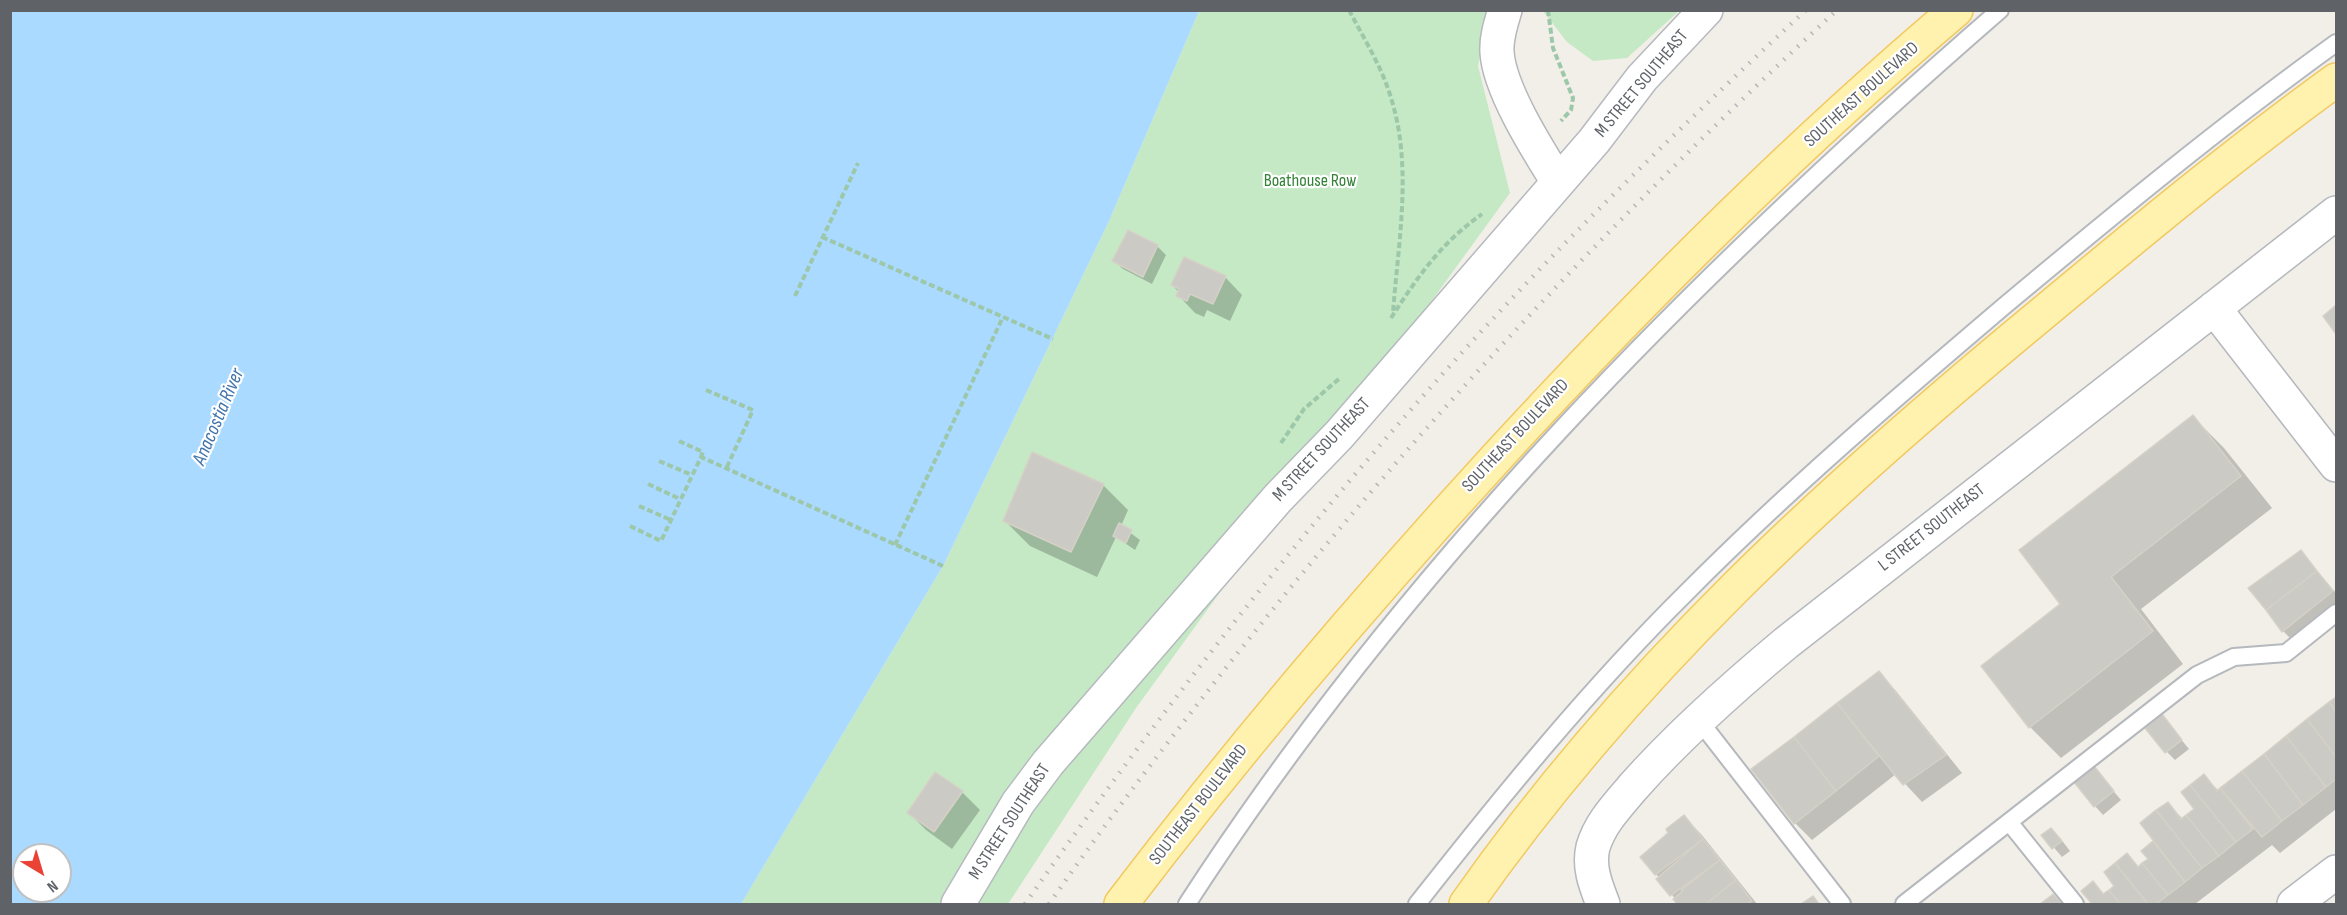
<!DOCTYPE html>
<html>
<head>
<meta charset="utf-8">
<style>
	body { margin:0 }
	#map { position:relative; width:2347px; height:915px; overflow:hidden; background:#f1efe8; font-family:"Sofia Sans Condensed",sans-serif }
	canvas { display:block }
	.frame { position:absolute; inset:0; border:12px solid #5f6368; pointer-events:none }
	.north { position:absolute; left:12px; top:843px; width:60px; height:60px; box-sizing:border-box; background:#fff; border:2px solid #bfc1c3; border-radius:50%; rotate:142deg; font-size:16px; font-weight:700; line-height:24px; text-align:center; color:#5f6368 }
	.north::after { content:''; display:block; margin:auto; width:21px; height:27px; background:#ea4335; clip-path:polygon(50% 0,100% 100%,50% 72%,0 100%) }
</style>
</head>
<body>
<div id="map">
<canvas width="2347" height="915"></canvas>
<div class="frame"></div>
<div class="north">N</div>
</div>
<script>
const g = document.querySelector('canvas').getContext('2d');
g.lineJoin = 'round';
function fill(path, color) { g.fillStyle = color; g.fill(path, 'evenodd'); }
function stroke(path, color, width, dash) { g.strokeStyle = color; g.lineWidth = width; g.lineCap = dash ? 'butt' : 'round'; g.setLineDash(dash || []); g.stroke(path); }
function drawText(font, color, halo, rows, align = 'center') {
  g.font = font + ' "Sofia Sans Condensed",sans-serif'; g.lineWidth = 4.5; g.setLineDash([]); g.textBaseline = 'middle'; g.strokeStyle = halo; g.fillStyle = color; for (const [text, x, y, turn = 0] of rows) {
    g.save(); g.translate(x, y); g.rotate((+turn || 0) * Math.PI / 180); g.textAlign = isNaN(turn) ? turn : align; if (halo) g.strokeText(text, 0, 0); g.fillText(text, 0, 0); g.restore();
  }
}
const green = new Path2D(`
	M1199,11H1489L1478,66L1510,193L1136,708L1008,904H741L943,566L1109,221Z
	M1543,11H1679L1627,58L1593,61L1567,42Z`);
const water = new Path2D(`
	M10,11L11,10L1199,11L1109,221L943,566L741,904H11ZM24,855H60V891H24Z`);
const shadow = new Path2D(`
	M1157,246L1166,255L1152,284L1123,269L1114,261Z
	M1225,277L1242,295L1230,321L1207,310L1204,317L1195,313L1178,295L1179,292L1172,285Z
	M2193,417L2224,448L2272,508L2141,609L2183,664L2061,758L2030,727L2062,604Z
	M1103,485L1128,510L1121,526L1140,540L1135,550L1116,537L1097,577L1030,546L1005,521Z
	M2301,552L2336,593V619L2300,648L2283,631Z
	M1879,673L1896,691L1962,773L1922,802L1896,774L1812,840L1795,823L1754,769Z
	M2336,699V809L2280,853L2272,845L2195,904H2094L2083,891L2093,883L2105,895L2117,886L2106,872L2127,855L2139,868L2150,859L2143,851L2156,840L2168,804L2183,819L2196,809L2204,776L2219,791Z
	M2162,716L2189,749L2175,760L2167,752Z
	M2094,768L2121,800L2103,815L2095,806Z
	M936,774L962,792L980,810L952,849L926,830L909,813Z
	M1684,817L1701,834L1757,904H1679L1656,874L1670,833Z
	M2044,836L2060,838L2070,851L2062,857Z`);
const building = new Path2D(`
	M1128,230L1158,245L1143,277L1112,261Z
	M1184,257L1226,276L1213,304L1190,294L1187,301L1176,296L1179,289L1171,285Z
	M2336,305V334L2323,316Z
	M2193,415L2241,476L2111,577L2153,631L2029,728L1981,666L2060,604L2019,550Z
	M1032,452L1104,484L1071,552L1003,521Z
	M1119,523L1132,530L1126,543L1113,536Z
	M2301,550L2317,571L2266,610L2248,588Z
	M2317,571L2333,591L2282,632L2266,610Z
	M1879,671L1946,755L1903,785L1837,703Z
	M2336,697V712L2329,702Z
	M2329,702L2336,712V757L2307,719Z
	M1837,703L1879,756L1836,791L1794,737Z
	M2162,714L2182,740L2165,753L2145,728Z
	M2307,719L2336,757V779L2326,787L2286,736Z
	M2286,736L2326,787L2303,805L2264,754Z
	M1794,737L1836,791L1794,824L1751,769Z
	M2264,754L2303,805L2282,821L2242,771Z
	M2094,766L2114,791L2094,807L2074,782Z
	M2242,771L2282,821L2262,837L2220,788Z
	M935,772L963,791L934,832L907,813Z
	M2204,774L2217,791L2220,788L2253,829L2236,842L2190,785Z
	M2190,785L2236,842L2219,856L2186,815L2194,809L2181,792Z
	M2168,802L2181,819L2186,815L2219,856L2202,868L2156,810Z
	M2156,810L2202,868L2185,882L2140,823Z
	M1684,815L1703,839L1655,875L1640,857L1668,833L1666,829Z
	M2051,828L2062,841L2052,849L2041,835Z
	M1703,839L1720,860L1670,896L1656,879Z
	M2153,841L2185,882L2168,895L2142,863L2148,859L2141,851Z
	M2127,853L2138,867L2142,863L2168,895L2156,904H2148L2115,863Z
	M1720,860L1736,880L1706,904H1677L1673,899L1683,891L1681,890Z
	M2115,863L2134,887L2148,904H2120L2109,890L2114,886L2104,872Z
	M1736,880L1752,901L1747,904H1706Z
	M2093,881L2103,894L2109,890L2120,904H2092L2081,891Z
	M2053,894L2062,904H2040L2052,895Z
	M1813,896L1819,904H1801Z`);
const path = new Path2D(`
	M1349,10C1364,39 1382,67 1391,98C1413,167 1398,243 1393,313
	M1548,10L1553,48L1573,98L1571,110L1561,121
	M822,237L1053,339
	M795,296L858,163
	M1391,318C1419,275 1440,244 1482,214
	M706,390L753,410L726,469
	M679,441L703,452L701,457
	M1281,443L1304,409L1340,378
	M659,461L692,475
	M648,484L680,499
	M639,506L671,520
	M630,526L661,541L701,457L943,566
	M895,545L1003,317`);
const lane = new Path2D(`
	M1698,719L1842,904
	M2009,822L2075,904
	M1187,904C1407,564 1695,275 2000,10
	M1417,904C1502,796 1589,689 1687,592C1787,491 1895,399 2003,307C2112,216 2221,126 2336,43
	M1904,904L2197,675L2234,657L2286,653L2336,613`);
const street = new Path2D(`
	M1505,10C1501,23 1496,38 1497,52C1499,89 1538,150 1558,182
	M2214,308L2336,465
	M1603,904C1596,886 1588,867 1593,847C1600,823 1618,805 1633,787C1680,734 1732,688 1786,643L2336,213
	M2294,904L2336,872`);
const secondary = new Path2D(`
	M958,904L1018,803L1048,763L1278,498L1339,435L1594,141L1642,78L1706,10`);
const primary = new Path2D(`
	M1121,904C1239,749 1366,600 1497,457C1641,300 1793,148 1956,10
	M1466,904C1629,672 1825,493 2043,313C2139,233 2235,153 2336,80`);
const rail = new Path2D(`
	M1025,904C1195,662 1389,418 1599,209C1667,141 1736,75 1806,10
	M1049,904C1101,829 1157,756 1214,683C1403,442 1611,219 1837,10`);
const streetNames = [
	["M STREET SOUTHEAST",1642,84,-50],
	["SOUTHEAST BOULEVARD",1862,95,-42],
	["SOUTHEAST BOULEVARD",1516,436,-47],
	["M STREET SOUTHEAST",1322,450,-47],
	["L STREET SOUTHEAST",1932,528,-38],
	["SOUTHEAST BOULEVARD",1199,805,-52],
	["M STREET SOUTHEAST",1010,822,-57]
];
const parkNames = [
	["Boathouse Row",1310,181]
];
const waterNames = [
	["Anacostia River",219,417,-67]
];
fill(green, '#c5e8c5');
fill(water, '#aadaff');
fill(shadow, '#0003');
fill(building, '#cccac5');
stroke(building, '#d6d1c6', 1.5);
stroke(lane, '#b5b8bc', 20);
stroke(street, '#b5b8bc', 36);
stroke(secondary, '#b6babf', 36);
stroke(primary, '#f2c960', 36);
stroke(path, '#9cc7a9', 4, [6, 3]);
stroke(lane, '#fff', 16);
stroke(street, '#fff', 33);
stroke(secondary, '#fff', 33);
stroke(primary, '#fff2af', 33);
stroke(rail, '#b6b7b8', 4.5, [1.5, 8]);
drawText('18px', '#5f6368', '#fff', streetNames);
drawText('18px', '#348238', '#fff', parkNames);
drawText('italic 20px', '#4174aa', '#fff', waterNames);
</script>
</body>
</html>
